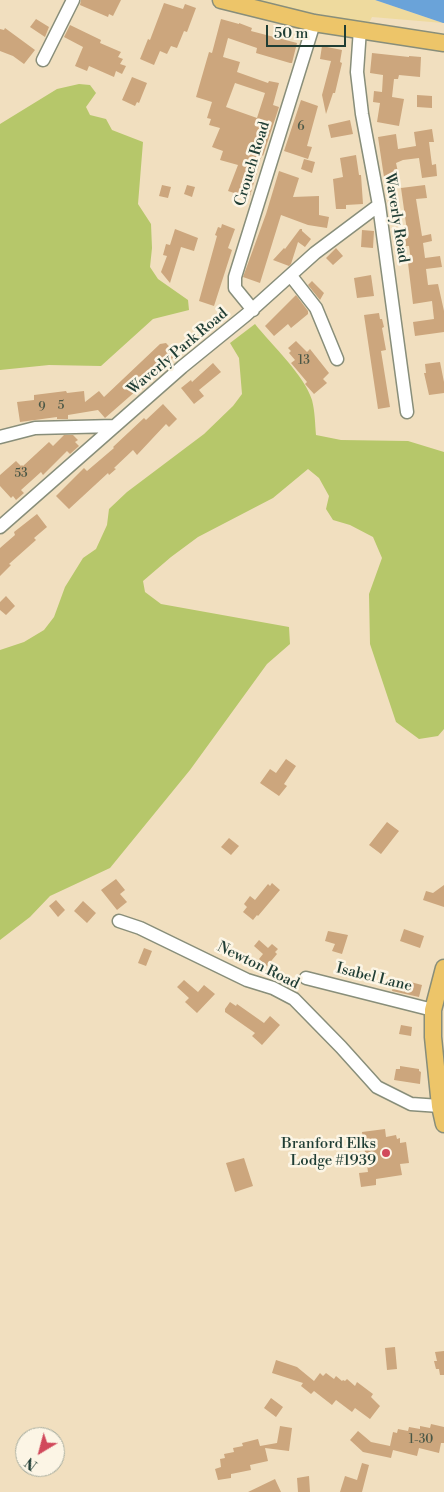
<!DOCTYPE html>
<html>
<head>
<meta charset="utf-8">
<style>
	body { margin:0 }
	#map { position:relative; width:444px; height:1492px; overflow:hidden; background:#f1dfbf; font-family:"Libre Bodoni",serif }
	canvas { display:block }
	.north { position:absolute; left:15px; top:1427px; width:50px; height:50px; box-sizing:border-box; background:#fcf5e5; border:1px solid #a4ab9e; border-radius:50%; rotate:217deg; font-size:14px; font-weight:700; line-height:20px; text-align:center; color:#1f3d34 }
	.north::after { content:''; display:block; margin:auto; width:18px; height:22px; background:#d1495b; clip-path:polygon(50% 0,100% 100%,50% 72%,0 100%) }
	.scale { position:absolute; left:266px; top:25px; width:80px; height:22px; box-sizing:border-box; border:2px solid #1f3d34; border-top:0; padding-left:6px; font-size:15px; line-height:18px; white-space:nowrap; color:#1f3d34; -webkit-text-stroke:4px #fcf5e5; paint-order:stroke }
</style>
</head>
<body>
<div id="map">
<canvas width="444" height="1492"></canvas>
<div class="north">N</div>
<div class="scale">50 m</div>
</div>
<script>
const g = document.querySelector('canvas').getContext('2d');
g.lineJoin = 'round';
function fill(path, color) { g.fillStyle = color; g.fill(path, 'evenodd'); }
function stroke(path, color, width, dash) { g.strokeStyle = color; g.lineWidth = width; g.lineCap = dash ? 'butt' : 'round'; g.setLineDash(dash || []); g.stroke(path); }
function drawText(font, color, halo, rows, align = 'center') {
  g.font = font + ' "Libre Bodoni",serif'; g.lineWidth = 5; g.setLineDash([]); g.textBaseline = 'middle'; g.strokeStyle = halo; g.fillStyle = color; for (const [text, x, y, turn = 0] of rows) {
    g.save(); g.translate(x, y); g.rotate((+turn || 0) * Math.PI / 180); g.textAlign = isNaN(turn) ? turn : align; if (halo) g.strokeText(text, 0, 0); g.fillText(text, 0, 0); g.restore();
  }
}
const green = new Path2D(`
	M79,84L90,85L96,93L86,107L90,115L106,119L112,130L143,142L138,204L151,224L152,248L150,267L158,279L188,300L189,310L153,319L101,366L49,365L0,370V124L57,89Z
	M255,324C271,344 305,376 312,400C315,412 315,423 316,435L341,440L408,441L444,452V729L438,736L419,739L396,722L370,644L369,594L382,558L373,537L350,525L333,520L326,509L329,496L319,478L308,469L273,498L198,537L171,557L143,581L145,592L161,604L289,627L290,644L267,664L190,770L110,868L50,896L30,917L0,940V650L24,642L44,630L54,617L65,587L83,558L96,549L107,525L109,509L127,492L204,434L233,406L242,394L239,358L230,343Z`);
const sand = new Path2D(`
	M258,0H375L443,23L372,17L369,23L358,22L287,8Z`);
const water = new Path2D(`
	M375,0H444V23H443Z`);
const building = new Path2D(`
	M81,0H121L113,16L109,14L108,17L80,5Z
	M164,3L183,9L185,4L196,8L187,32L184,31L177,48L171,46L167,54L160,51L154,65L140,59L148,39L150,40Z
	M36,19L49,27L45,37L30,27Z
	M221,19L239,24V23L252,28L251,31L297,43L292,63H290L256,53L257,48L228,38L223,57L240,62L237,72L268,83L269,81L279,83L273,105L279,107L263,156L262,155L250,196L246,195V197L228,191L238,165L220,160L223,151L212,147L220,128L209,125L211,119L207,118L212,102L196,97L209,52L212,53ZM235,83L265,93L257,118L226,107Z
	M70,25L101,40L100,43L121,52L118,57L123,59L120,64L126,66L122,74L116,71L114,77L89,66L87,71L75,66L83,47L64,37Z
	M5,28L35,50L24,64L13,56L0,51V29L4,30Z
	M322,46L342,50L340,62L342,63L335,93H333L326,114L322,95L331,61L320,59Z
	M372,53L409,57V56L421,57L420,77L399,75L398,79H394L392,97L404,99L399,126L377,122L380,103L373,102L374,91L382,92L383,75L370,73Z
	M132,77L147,83L139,103L137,102L135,106L122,100Z
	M417,95L432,96V108L417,107Z
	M301,100L318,106L307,146L312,147L308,159L284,151Z
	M350,120L353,134L331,138L328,125Z
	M432,129L434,142H429L432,165L436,164L437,176L422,178L419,158L403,160L396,163L400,181L385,184L378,137L396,134L398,149L416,146L414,132Z
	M356,155L359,175H361L363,204L346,205V209H336L333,179L343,177L340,158Z
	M304,159L315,162L312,173L301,169Z
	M279,171L299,178L293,197L319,196V215L329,217L327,228L308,225L281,215L260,283L243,277L266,214Z
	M162,185L171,187L168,198L159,196Z
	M187,185L195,187L192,197L184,194Z
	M425,185L427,198L416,199L422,236L431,234L432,241L423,243L425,258L440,256L442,267L426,269L428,285L438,284L444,311V332L415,336L413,322L434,319L432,301L413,304L408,263L411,262L409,246H406L405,238H408L401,188Z
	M222,224L235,229L228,248L232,250L214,306L199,301L217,236L215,235L218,227L221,228Z
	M175,229L198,238L194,251L181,247L170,283L161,272L167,256L163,255L166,244L170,245Z
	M300,229H302V231L311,239L305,247L298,242L291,264L289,266L273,260L284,248L285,249Z
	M362,230L374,231L373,248L361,247Z
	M336,248L343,256L333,265L326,258Z
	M371,275L374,296L357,298L354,278Z
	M312,281L324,293L320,300L308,285Z
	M296,295L308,311V314L291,328L288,324L274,336L265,326Z
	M379,313L380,319H382L384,327L382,328L386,350L381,351L390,407L378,409L364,315Z
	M296,341L307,352L310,349L329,373L323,379L327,383L314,394L305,384L307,382L291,363L295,360L289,353L291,351L288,348Z
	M166,343L177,355L105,418L98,410L68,415V419H57V417L20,422L17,402L34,400V395L66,391L67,393L84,391L85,402L99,391L104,397L160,344Z
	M440,362L444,382V393L429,395L424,373H426L425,364Z
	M213,363L221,372L199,390L204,396L194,404L181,388L191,380L192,382Z
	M163,404L177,419L169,427L166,424L137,455L133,450L114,468L116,469L109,475L108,473L69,509L56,496L84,468L87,471L114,448L113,447L144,418L146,420Z
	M64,435H73L78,440L75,442L79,446L70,454L67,451L43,475L41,472L21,490L24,493L16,500L13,496L11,498L0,486V475L16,461L21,466L22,465L23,466L49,442L53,446Z
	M37,514L47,527L34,538L36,540L9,564L11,565L0,576V548L15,535L14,532Z
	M6,596L15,606L6,615L0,610V602Z
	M286,759L296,766L284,784L287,786L279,796L260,783L270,769L276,773Z
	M387,822L399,831L381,854L369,845Z
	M229,838L239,846L231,855L221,847Z
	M116,879L125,890L120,894L127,902L117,910L101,890Z
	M272,883L280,890L258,916L257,915L253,920L243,912L247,907L244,904L250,896L255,900L268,884L270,886Z
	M444,885V907L423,900L426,891L433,893Z
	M56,900L65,910L58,917L49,906Z
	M83,901L96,913L87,923L74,911Z
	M404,929L424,936L420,948L400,941Z
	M328,931L348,935L342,954L332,951L335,944L325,941Z
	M259,940L268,948L272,944L278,949L275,952L277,954L267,966L259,959L263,954L254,946Z
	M144,948L152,951L146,966L138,963Z
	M395,978L422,985L419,997L392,991Z
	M184,980L198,992L204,985L215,994L197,1013L185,1002L189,998L177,987Z
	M230,1002L236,1006L237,1004L264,1023L270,1016L280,1025L262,1045L252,1036L255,1033L225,1012V1009Z
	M401,1025L412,1027L411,1036L399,1034Z
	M400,1066L419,1069V1071L421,1072L420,1084L394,1080L396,1069H400Z
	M385,1129L386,1137L396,1135L397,1139L400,1138V1143L406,1142L409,1163L400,1164L402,1175L376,1179V1185L361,1187L359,1173L368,1172L362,1132Z
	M244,1158L253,1186L235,1192L226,1163Z
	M395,1347L397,1369L387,1370L385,1348Z
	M444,1351V1375H440L439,1369H436L434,1361H437L435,1352Z
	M276,1360L297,1367L314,1381L320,1373L323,1376L326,1373L334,1379L336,1376L342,1381L343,1380L345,1381L347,1379L355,1386L357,1382L373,1394L371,1397L380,1406L370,1419L355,1408L352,1412L336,1400L332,1405L314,1391L311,1394L301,1386L303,1383L272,1373Z
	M271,1398L283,1407L276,1417L264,1408Z
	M431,1424L444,1427V1443H441L439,1453L419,1448L417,1456L393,1450L391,1458L363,1452L350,1440L358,1431L371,1442L390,1446L393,1432L397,1433L398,1429L408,1431L409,1427L420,1429V1426L430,1428Z
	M280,1426L292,1428L289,1451L265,1448L268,1461L250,1465L251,1470L231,1474V1478L218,1480L215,1469L221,1467L220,1459L225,1458L224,1454L234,1452L233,1448L243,1446L242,1443L258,1439L260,1446L277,1443Z
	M362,1463L369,1465L362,1492H340L345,1476L357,1480Z
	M309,1476L310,1492H298L297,1478Z
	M275,1479L281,1492H248Z`);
const minor = new Path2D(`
	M360,29L357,72L362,114L379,205L407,412
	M43,60L73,0
	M291,276L316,308L337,359
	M253,310L235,288V277L314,23
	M0,437L35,428L115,426
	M0,527L182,367L246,315L315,253L379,205
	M119,921L140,928L247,980L273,988L294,999L341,1047L377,1087L411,1104L440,1106
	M306,978L433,1010`);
const major = new Path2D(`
	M221,0L314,23L444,43
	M444,968L433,1010V1037L440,1106L444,1124`);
const markers = [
	[386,1153,5,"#d1495b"]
];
const numberNames = [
	["6",301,127],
	["13",304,361],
	["5",61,406],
	["9",42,408],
	["53",21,474],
	["1-30",421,1440]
];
const streetNames = [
	["Crouch Road",253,164,-73],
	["Waverly Road",396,218,81],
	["Waverly Park Road",178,352,-40],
	["Newton Road",258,966,26],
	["Isabel Lane",374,978,14]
];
const poiNames = [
	["Branford Elks",376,1144],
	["Lodge #1939",376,1161]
];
fill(green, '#b6c76a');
fill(sand, '#eeda9e');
fill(water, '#6aa3d9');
fill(building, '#cca67d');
stroke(minor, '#888e7a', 15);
stroke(major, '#888e7a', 19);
stroke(minor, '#fff', 12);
stroke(major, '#edc569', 16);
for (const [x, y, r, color] of markers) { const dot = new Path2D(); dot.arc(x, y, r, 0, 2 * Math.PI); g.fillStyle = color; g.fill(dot); stroke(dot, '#fcf5e5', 2); }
drawText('12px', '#4a5746', null, numberNames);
drawText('15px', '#1f3d34', '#fcf5e5', streetNames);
drawText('15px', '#1f3d34', '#fcf5e5', poiNames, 'right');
</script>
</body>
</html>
